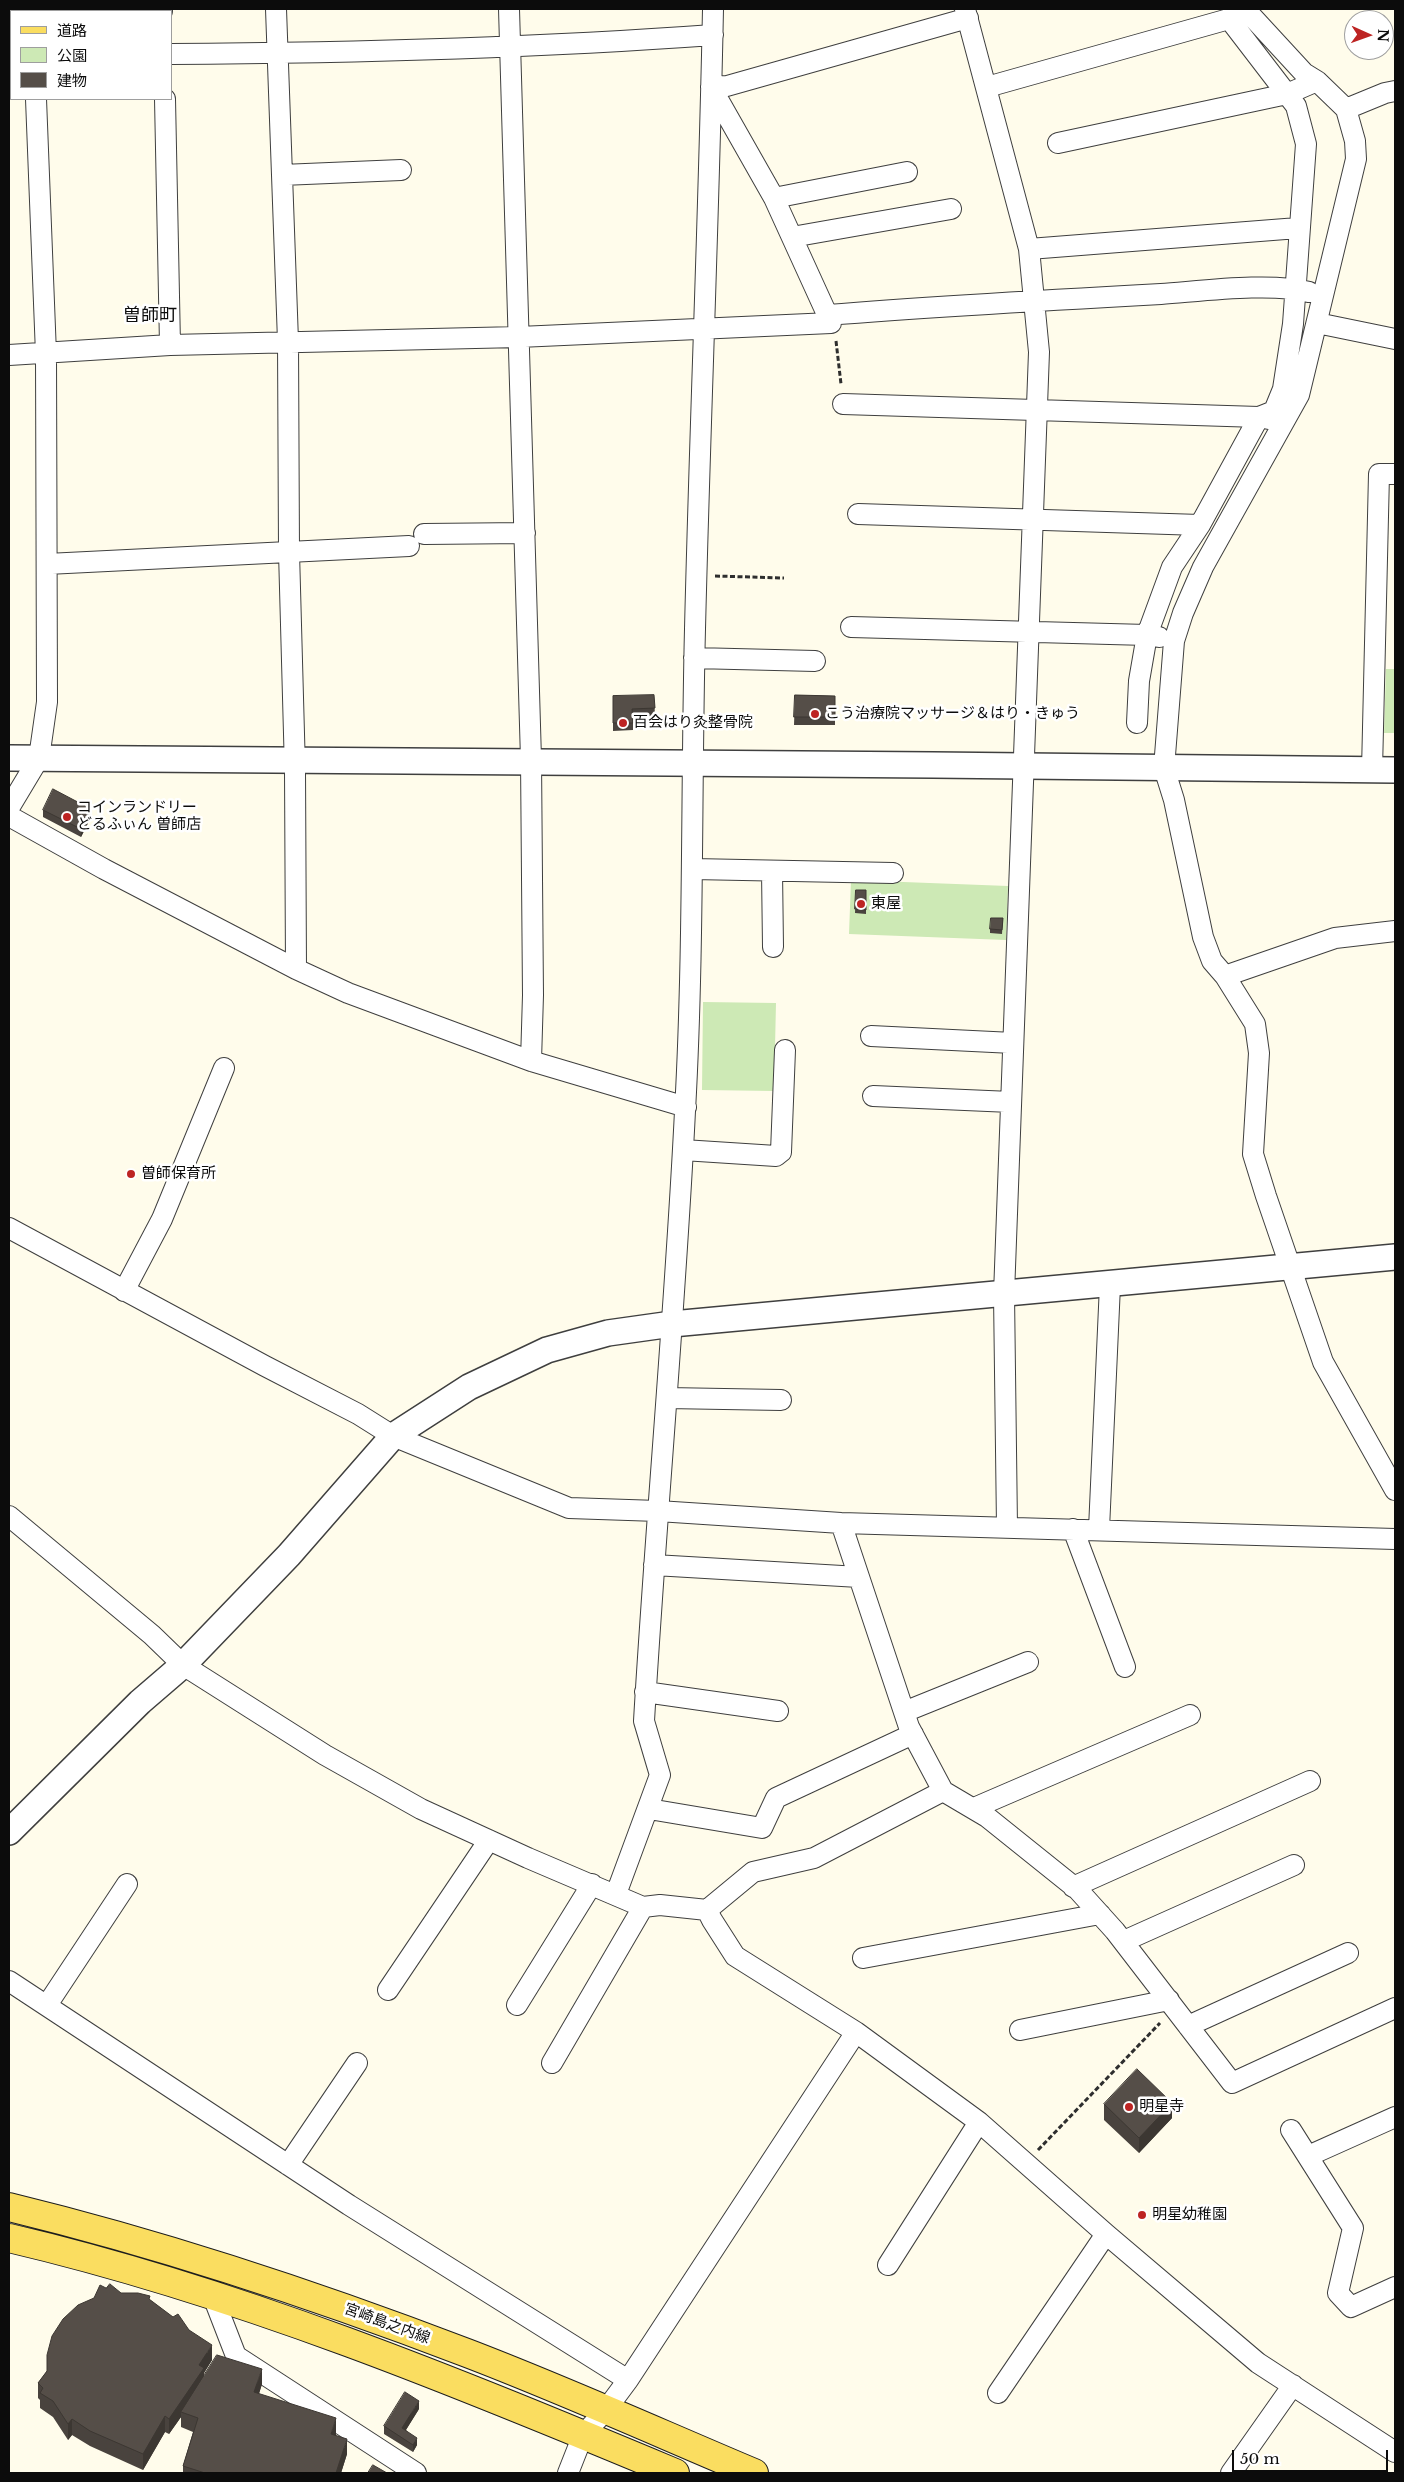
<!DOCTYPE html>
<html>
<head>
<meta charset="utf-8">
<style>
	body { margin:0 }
	#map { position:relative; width:1404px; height:2482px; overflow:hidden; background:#fffceb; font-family:"Libre Baskerville","Noto Sans JP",serif }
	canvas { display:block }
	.frame { position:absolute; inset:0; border:10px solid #0c0c0c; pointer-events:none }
	.legend { position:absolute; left:10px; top:10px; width:162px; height:90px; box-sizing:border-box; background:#fff; border:1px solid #9e9e9e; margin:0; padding:6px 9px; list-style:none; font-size:15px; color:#0c0c0c }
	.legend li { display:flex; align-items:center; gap:10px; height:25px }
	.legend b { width:25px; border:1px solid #9e9e9e }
	.north { position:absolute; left:1344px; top:10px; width:50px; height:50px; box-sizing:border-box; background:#fff; border:1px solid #9e9e9e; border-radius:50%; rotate:92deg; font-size:14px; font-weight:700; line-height:20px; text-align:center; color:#0c0c0c }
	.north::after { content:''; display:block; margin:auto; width:18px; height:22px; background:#bd2423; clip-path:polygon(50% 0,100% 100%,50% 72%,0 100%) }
	.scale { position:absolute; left:1232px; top:2450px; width:156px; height:22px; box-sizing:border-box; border:2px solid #0c0c0c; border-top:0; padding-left:6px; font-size:15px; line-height:18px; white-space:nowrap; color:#0c0c0c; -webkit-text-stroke:4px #fff; paint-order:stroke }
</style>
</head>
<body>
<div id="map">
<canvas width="1404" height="2482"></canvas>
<div class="frame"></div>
<ul class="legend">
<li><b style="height:6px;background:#fadd60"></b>道路</li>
<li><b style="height:14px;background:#cde9b5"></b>公園</li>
<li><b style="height:14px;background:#554e48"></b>建物</li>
</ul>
<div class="north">N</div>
<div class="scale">50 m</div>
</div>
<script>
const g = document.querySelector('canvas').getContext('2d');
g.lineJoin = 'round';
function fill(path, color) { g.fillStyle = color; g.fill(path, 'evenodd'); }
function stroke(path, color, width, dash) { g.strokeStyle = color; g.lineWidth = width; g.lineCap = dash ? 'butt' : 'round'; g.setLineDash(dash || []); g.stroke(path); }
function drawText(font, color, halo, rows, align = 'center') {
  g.font = font + ' "Libre Baskerville","Noto Sans JP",serif'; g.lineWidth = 5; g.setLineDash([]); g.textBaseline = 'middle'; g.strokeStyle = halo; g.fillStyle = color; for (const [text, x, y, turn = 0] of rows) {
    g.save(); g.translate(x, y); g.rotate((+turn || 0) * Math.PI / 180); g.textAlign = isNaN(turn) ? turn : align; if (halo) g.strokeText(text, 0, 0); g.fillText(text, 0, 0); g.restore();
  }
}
const green = new Path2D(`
	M1386,669H1395V733H1384Z
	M851,880L1008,886L1006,940L849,934Z
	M703,1002L776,1003L774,1091L702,1090Z`);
const path = new Path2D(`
	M836,341L841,384
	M715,576L784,578
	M1038,2150L1160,2023`);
const minor = new Path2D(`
	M32,9V11
	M162,9V11
	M276,9L288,341L289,552L295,770L296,969
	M509,9L531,759L533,995L531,1061
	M965,9L1029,249L1039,352L1004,1294L1007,1527
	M1245,9L1304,73L1317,81L1346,109L1355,141L1356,159L1299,395L1203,567L1183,613L1174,641L1164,768L1174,800L1203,937L1212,961L1225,976L1255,1024L1259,1053L1253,1154L1266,1196L1323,1362L1395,1490
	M171,54C352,53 533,48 713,35
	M9,62H11
	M711,87L727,86L968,18
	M987,87L1243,15
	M165,99L170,345
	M1346,109L1385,93L1395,91
	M1058,143L1287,94L1317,81
	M282,175L401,170
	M774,198L907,172
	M792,237L951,209
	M1029,249L1298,228
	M828,315C939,306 1050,300 1161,294C1203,291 1271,282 1309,292
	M1317,323L1395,339
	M9,355L170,345L519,337L831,323L774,198L711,87
	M843,404L1259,417L1269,419
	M858,514L1200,525
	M424,534L525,533
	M47,564L409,546
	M851,627L1147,635L1159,637
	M694,658L815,661
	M1137,723L1139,681L1147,635L1172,567L1200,525L1259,417L1274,411L1283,389L1293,324L1306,144L1296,106L1230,20
	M1372,770L1379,474H1395
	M9,808L39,758L47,702L46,354L36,99
	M9,816L104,869L296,969L348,993L531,1061L686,1107
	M693,869L893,873
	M772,871L773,947
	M1225,976L1335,938L1395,931
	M871,1036L1013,1043
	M873,1096L1011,1102
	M683,1150L776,1156L781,1152L785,1050
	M9,1228L265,1366L358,1414L393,1436L569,1508L658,1511L841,1523L1395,1539
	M124,1291L162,1219L224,1068
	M667,1398L781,1400
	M9,1516L152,1635L183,1665L325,1755L421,1809L528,1858L643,1907L660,1905L707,1910L753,1872L814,1858L943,1791
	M841,1523L909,1727L943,1791L987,1817L1078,1890L1115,1931L1232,2083L1395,2008
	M1073,1529L1125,1667
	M1099,1529L1110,1285
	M654,1565L859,1577
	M645,1692L778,1711
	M904,1712L1028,1662
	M974,1808L1190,1715
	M649,1809L762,1828L776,1798L913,1734
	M1073,1887L1310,1781
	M616,1894L660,1775L644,1721C656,1517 675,1314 685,1111C694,950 691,789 695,629C700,422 709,215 713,9
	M707,1910L712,1920L735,1956L856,2032L979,2122L1106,2234L1258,2363L1395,2452
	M1124,1941L1294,1865
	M863,1958L1100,1914
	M9,1981L349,2205L628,2380
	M388,1990L489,1840
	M47,2005L127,1884
	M517,2005L592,1884
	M1188,2026L1348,1953
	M1020,2030L1169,2000
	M552,2063L643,1907
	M1291,2130L1353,2228L1338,2293L1351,2307L1395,2287
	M1308,2156L1395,2117
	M288,2165L357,2063
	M888,2265L979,2122
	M212,2294L236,2356L416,2473
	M998,2393L1106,2234
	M568,2473L583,2435L605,2411L628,2380L856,2032
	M1231,2473L1293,2385`);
const tertiary = new Path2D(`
	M9,758C471,758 933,766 1395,770
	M9,1832L140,1702L183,1665L289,1555L393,1436L469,1387L547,1350L608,1333L672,1324L1395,1257`);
const primary = new Path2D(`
	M9,2207C165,2245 318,2296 467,2353C564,2390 659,2433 754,2473
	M9,2238C239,2292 457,2382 675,2473`);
const wall = new Path2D(`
	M654,695L655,716L633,717V730L613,731V696Z
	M795,695L835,696V725H794Z
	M43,810L91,817L81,837L43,817Z
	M856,890H866V914L855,913Z
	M1003,918L1002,934L990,933V929Z
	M1104,2104L1172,2118L1139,2153L1104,2120Z
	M106,2288L121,2293L150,2300L189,2330L212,2360L204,2373V2376L262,2384L259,2394L336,2434V2435L347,2454L341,2473H183V2466L193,2432L181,2427V2417L169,2434L165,2432L143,2470L90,2446L72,2435L68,2440L53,2417L40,2408V2400L38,2398V2383L47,2371L94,2298Z
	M419,2409L406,2430L417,2445L413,2452L384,2434V2426Z`);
const shadedWall = new Path2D(`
	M91,809V817L81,837V829Z
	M1172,2103V2118L1139,2153V2138Z
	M212,2345V2360L204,2373V2384L181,2412V2417L169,2434V2419L199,2365Z
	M262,2369V2384L254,2408V2392Z
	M419,2401V2409L402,2436V2428Z
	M165,2416V2432L143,2470V2454Z
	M336,2418V2434L331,2449V2434Z
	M72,2419V2435L68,2440V2424Z
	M417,2438V2445L413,2452V2445Z
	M347,2439V2454L341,2473H336Z`);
const building = new Path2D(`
	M654,695L655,708L632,709L633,723H613V696Z
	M795,695L835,696V717H794Z
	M53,789L91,809L81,829L43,810Z
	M856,890H866V910L855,909Z
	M991,918H1003L1002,930L990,929Z
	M1137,2069L1172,2103L1139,2138L1104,2104Z
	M110,2284L121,2293H138L150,2296L149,2299L173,2317L178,2314L189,2330L212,2345L199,2365L204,2368L169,2419L165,2416L143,2454L90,2431L72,2419L68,2424L53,2401L40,2393L43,2388L38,2383L47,2371V2355L52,2336L63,2319L78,2305L94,2298L100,2285L106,2288Z
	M217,2355L262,2369L254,2392L336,2418L331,2434L347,2439L336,2473H205L183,2466L198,2418L181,2412Z
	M405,2392L419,2401L402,2428L417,2438L413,2445L384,2426Z
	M373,2465L387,2473H368Z`);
const markers = [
	[815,714,5,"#bd2423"],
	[623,723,5,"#bd2423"],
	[67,817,5,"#bd2423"],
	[861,904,5,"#bd2423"],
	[131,1174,5,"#bd2423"],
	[1129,2107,5,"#bd2423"],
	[1142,2215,5,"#bd2423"]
];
const poiNames = [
	["こう治療院マッサージ＆はり・きゅう",825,714],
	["百会はり灸整骨院",633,723],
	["コインランドリー",77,808],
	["どるふぃん 曽師店",77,825],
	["東屋",871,904],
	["曽師保育所",141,1174],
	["明星寺",1139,2107],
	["明星幼稚園",1152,2215]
];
const streetNames = [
	["宮崎島之内線",387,2324,20]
];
const quarterNames = [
	["曽師町",150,316]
];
fill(green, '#cde9b5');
stroke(minor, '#3f3f3f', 22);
stroke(tertiary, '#3f3f3f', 28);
stroke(primary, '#1d1d1d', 30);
stroke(path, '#2e2e2e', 3, [5, 2.5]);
stroke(minor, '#fff', 20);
stroke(tertiary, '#fff', 25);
stroke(primary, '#fadd60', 28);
fill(wall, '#49433e');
fill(shadedWall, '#3c3732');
fill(building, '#554e48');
stroke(building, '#3c3732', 1);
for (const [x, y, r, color] of markers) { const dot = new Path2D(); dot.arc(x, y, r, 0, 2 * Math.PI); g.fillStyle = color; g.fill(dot); stroke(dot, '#fff', 2); }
drawText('15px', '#0c0c0c', '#fff', poiNames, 'left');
drawText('15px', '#0c0c0c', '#fff', streetNames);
drawText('18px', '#0c0c0c', '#fff', quarterNames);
</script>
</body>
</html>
